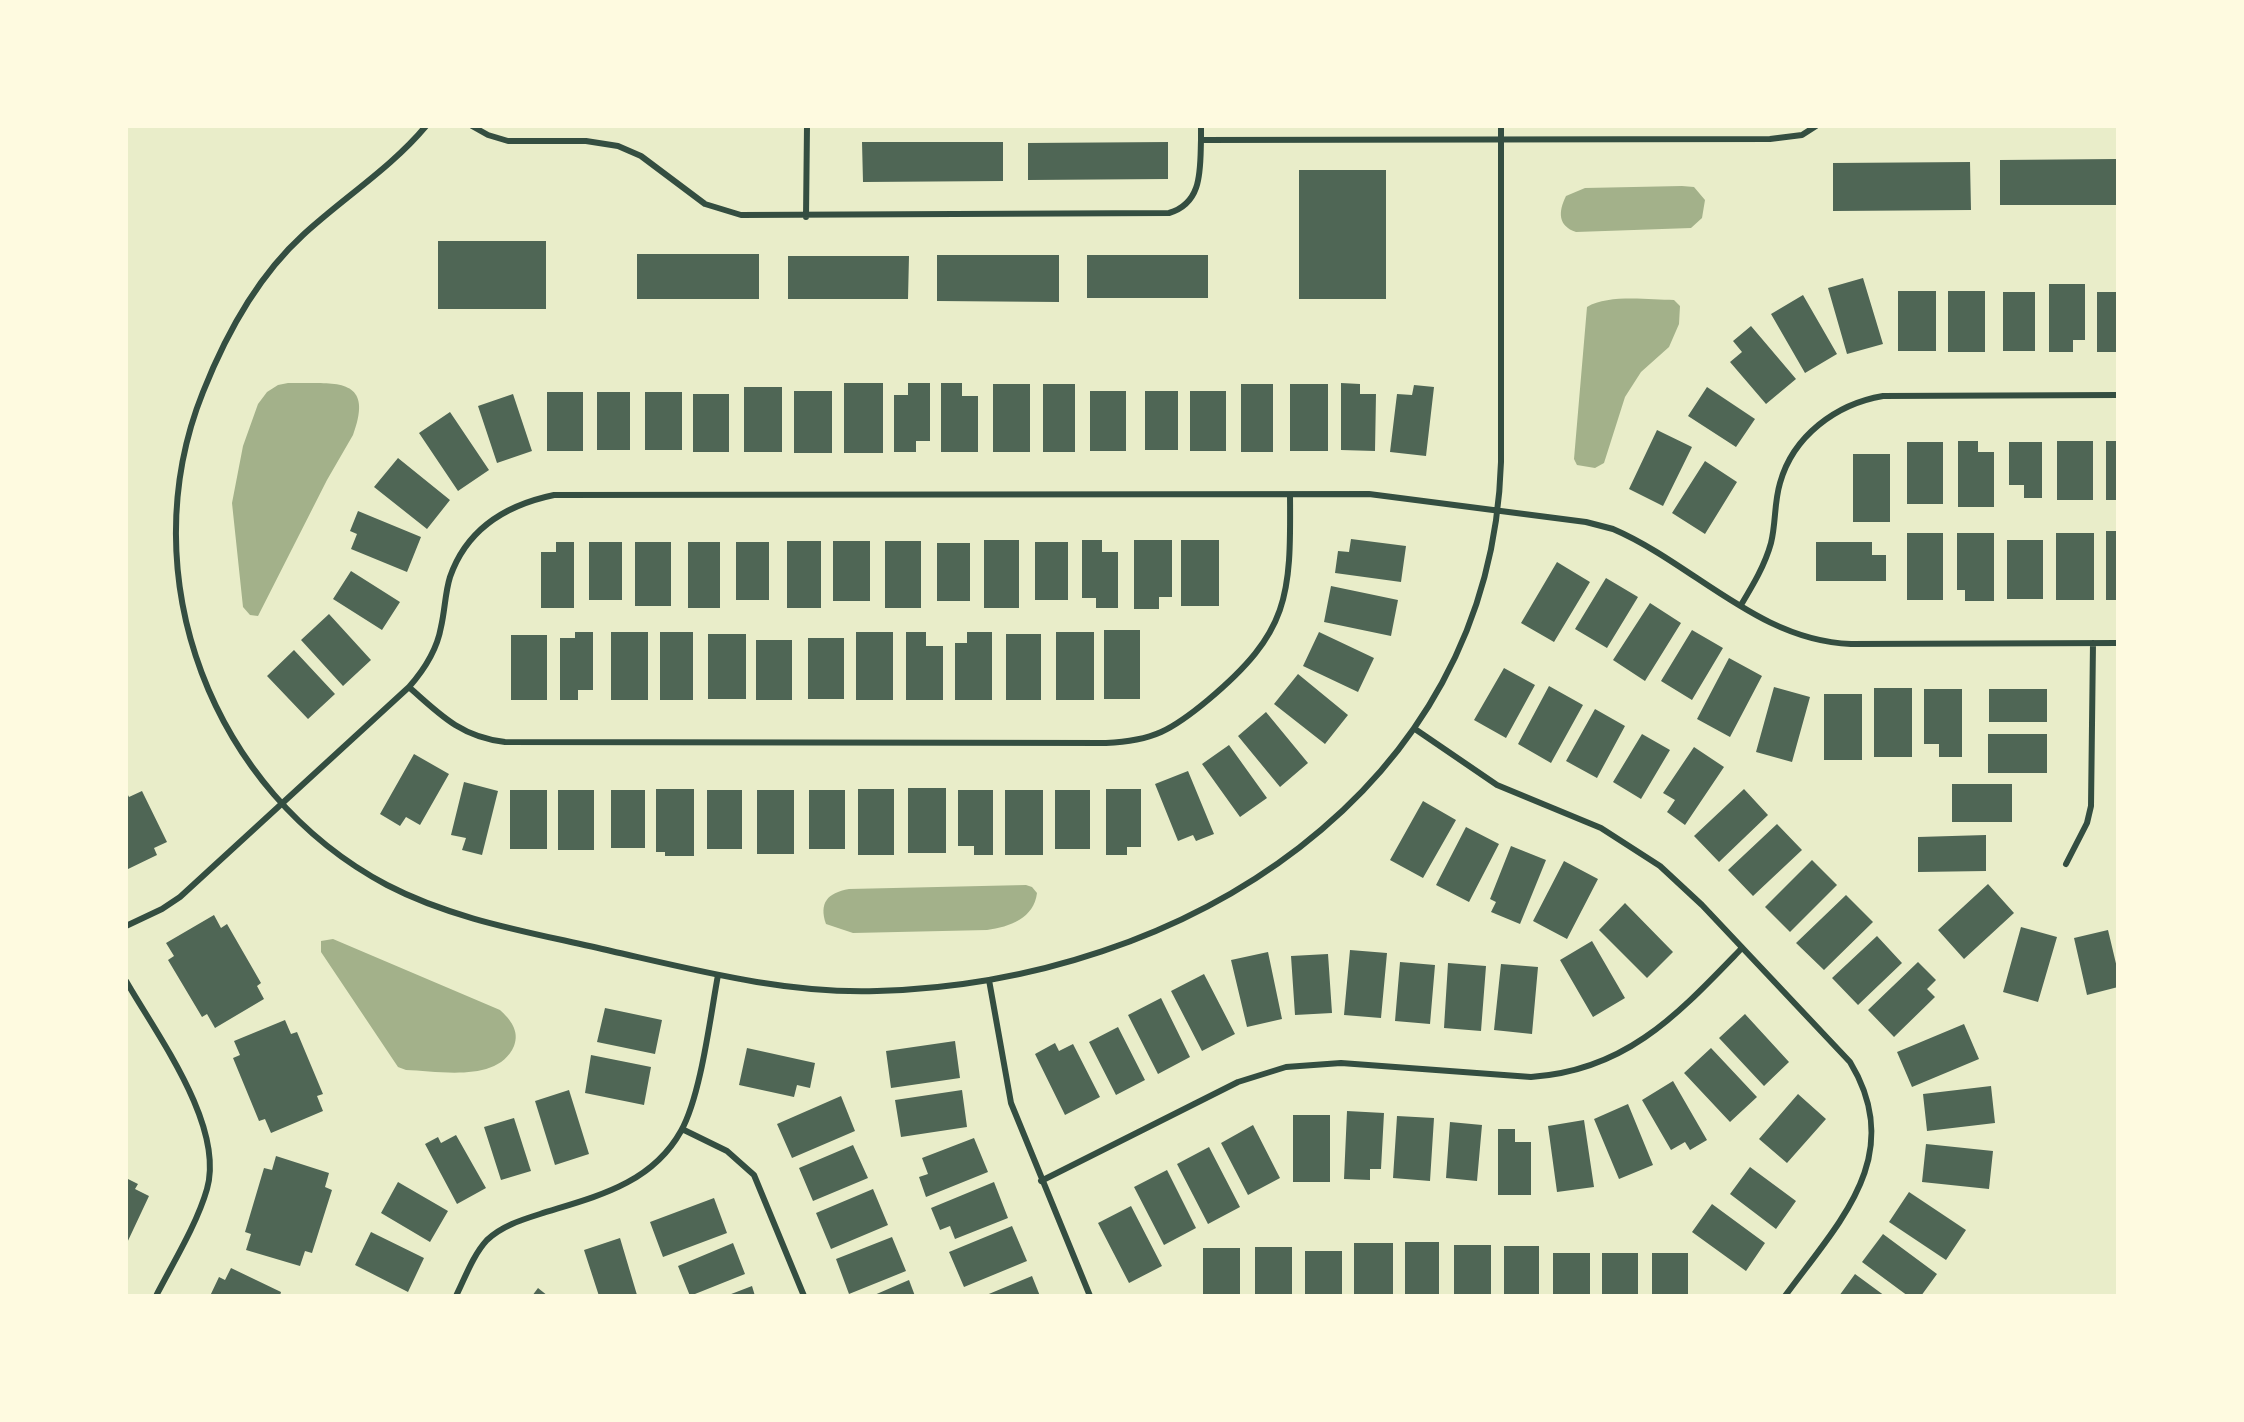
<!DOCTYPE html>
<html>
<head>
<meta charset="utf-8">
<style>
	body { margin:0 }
	#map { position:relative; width:2244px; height:1422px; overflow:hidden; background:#e9edc9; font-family:"IBM Plex Sans",sans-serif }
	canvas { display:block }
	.frame { position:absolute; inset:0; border:128px solid #fefae0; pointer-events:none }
</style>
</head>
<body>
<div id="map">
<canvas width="2244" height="1422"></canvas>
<div class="frame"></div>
</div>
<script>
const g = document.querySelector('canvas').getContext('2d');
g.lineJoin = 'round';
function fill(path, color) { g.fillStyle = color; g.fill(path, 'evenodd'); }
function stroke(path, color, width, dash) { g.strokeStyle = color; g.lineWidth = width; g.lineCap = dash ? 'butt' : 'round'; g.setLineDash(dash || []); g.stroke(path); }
const water = new Path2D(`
	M1682,186L1694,187L1705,200L1702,218L1691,228L1576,232C1558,226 1558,212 1566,196L1585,188Z
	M1674,300L1680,306L1679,324L1669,347L1641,372L1625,397L1604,463L1595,468L1577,465L1574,459L1587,307C1609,294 1649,300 1674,300Z
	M288,383C331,384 376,374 353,435L327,480L258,616L250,615L243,607L232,503L243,446L258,404L267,392L278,385Z
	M1026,885L1032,887L1037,893C1034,918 1010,927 987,930L853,933L826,924C819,903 827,893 849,889Z
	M333,939L500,1010C510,1019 520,1031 514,1046C498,1083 439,1071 406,1070L398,1067L321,952V941Z`);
const building = new Path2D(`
	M862,142H1003V181L863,182Z
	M1168,142V179L1028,180V143Z
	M2117,159L2118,205H2000V160Z
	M1970,162L1971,210L1833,211V163Z
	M1299,170H1386V299H1299Z
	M438,241H546V309H438Z
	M637,254H759V299H637Z
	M937,255H1059V302L937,301Z
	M1087,255H1208V298H1087Z
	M788,256H909L908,299H788Z
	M1863,278L1883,344L1847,354L1828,288Z
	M2049,284H2085V340H2073V352H2049Z
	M1898,291H1936V351H1898Z
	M1948,291H1985V352H1948Z
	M2003,292H2035V351H2003Z
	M2097,292H2118V352H2097Z
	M1803,295L1837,354L1805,373L1771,314Z
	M1751,326L1796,379L1766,404L1730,362L1742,352L1733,341Z
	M844,383H883V453H844Z
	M908,383H930V441H916V452H894V395H908Z
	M941,383H962V396H978V452H941Z
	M1341,383L1360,384V394H1376L1375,451L1341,450Z
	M993,384H1030V452H993Z
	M1043,384H1075V452H1043Z
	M1241,384H1273V452H1241Z
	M1290,384H1328V451H1290Z
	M1414,385L1434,387L1426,456L1390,452L1397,394L1412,395Z
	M744,387H782V452H744Z
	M1707,387L1755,419L1736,447L1688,416Z
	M794,391H832V453H794Z
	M1090,391H1126V451H1090Z
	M1145,391H1178V450H1145Z
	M1190,391H1226V451H1190Z
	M547,392H583V451H547Z
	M597,392H630V450H597Z
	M645,392H682V450H645Z
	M513,394L532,451L497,463L478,406Z
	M693,394H729V452H693Z
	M450,412L489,470L458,491L419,433Z
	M1657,430L1692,447L1663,506L1629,489Z
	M1958,441H1978V452H1994V507H1958Z
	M2057,441H2093V500H2057Z
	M2106,441H2118V500H2106Z
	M1907,442H1943V504H1907Z
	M2009,442H2042V498H2024V485H2009Z
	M1853,454H1890V522H1853Z
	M398,458L450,500L427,529L374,487Z
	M1705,461L1737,482L1705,534L1672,513Z
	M358,511L421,537L407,572L351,549L357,534L350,531Z
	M2106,531H2118V600H2106Z
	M1907,533H1943V600H1907Z
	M1957,533H1994V601H1965V590H1957Z
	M2056,533H2094V600H2056Z
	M1351,539L1406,546L1401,582L1335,573L1338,551L1349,552Z
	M984,540H1019V608H984Z
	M1082,540H1102V552H1118V608H1096V598H1082Z
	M1134,540H1172V597H1159V609H1134Z
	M1181,540H1219V606H1181Z
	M2007,540H2043V599H2007Z
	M787,541H821V608H787Z
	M833,541H870V601H833Z
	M885,541H921V608H885Z
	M556,542H574V608H541V552H556Z
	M589,542H622V600H589Z
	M635,542H671V606H635Z
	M688,542H720V608H688Z
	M736,542H769V600H736Z
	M1035,542H1068V600H1035Z
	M1816,542H1872V555H1886V581H1816Z
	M937,543H970V601H937Z
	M1557,562L1590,582L1554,642L1521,623Z
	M351,571L400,602L382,630L333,599Z
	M1606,578L1638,597L1607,648L1575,629Z
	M1331,586L1398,600L1391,636L1324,622Z
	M1650,603L1681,623L1645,681L1613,660Z
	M329,614L371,660L343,686L301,640Z
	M1104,630H1140V699H1104Z
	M1692,630L1723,648L1692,700L1661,681Z
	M575,632H593V690H578V700H560V638H575Z
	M611,632H648V700H611Z
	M660,632H693V700H660Z
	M856,632H893V700H856Z
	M906,632H926V646H943V700H906Z
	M967,632H992V700H955V643H967Z
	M1056,632H1094V700H1056Z
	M1319,632L1374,658L1358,692L1303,666Z
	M708,634H746V699H708Z
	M1006,634H1041V700H1006Z
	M511,635H547V700H511Z
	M808,638H844V699H808Z
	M756,640H792V700H756Z
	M294,650L335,694L308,719L267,676Z
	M1729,658L1762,676L1730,737L1697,719Z
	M1504,668L1535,685L1506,738L1474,720Z
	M1298,674L1348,715L1325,744L1274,704Z
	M1549,686L1583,705L1551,763L1518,744Z
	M1774,687L1810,697L1792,762L1756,752Z
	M1874,688H1912V757H1874Z
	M1924,689H1962V757H1939V744H1924Z
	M1989,689H2047V722H1989Z
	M1824,694H1862V760H1824Z
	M1595,709L1625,726L1597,778L1566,761Z
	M1266,712L1308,763L1280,787L1238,736Z
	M1642,734L1670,750L1641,799L1613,782Z
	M1988,734H2047V773H1988Z
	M1229,745L1267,798L1240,817L1202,764Z
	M1694,747L1724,767L1685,825L1667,812L1675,800L1663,793Z
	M414,754L449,774L420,825L406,817L400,826L380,814Z
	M1188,771L1214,834L1196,841L1193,835L1178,841L1155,784Z
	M464,782L498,791L482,855L462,850L466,838L451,835Z
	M1952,784H2012V822H1952Z
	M908,788H946V853H908Z
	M656,789H694V856H665V852H656Z
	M858,789H894V855H858Z
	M1106,789H1141V847H1127V855H1106Z
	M1744,789L1768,815L1719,862L1694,836Z
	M510,790H547V849H510Z
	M558,790H594V850H558Z
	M611,790H645V848H611Z
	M707,790H742V849H707Z
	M757,790H794V854H757Z
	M809,790H845V849H809Z
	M958,790H993V855H974V846H958Z
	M1005,790H1043V855H1005Z
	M1055,790H1090V849H1055Z
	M126,791L129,797L142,791L167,842L154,848L157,855L126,870Z
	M1423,801L1456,820L1423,878L1390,860Z
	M1777,824L1802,850L1753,896L1728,870Z
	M1466,827L1499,844L1469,902L1436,885Z
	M1986,835V871L1918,872V837Z
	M1511,846L1546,860L1520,924L1491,912L1496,902L1490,899Z
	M1812,860L1837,885L1790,932L1765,907Z
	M1564,861L1598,879L1567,939L1533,921Z
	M1988,884L2014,913L1964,959L1938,930Z
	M1846,895L1873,922L1824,970L1796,943Z
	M1625,903L1673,952L1647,978L1599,930Z
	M214,915L221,928L227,924L261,983L257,986L264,999L215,1028L207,1014L202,1017L168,960L174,956L166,943Z
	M2021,927L2057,937L2038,1002L2003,992Z
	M2108,930L2118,972V987L2087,995L2074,938Z
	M1877,936L1902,963L1858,1005L1832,978Z
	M1592,941L1625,998L1593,1017L1560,960Z
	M1350,950L1387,953L1381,1018L1344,1015Z
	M1268,952L1282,1019L1247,1027L1231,960Z
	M1328,954L1332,1013L1295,1015L1291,956Z
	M1400,962L1435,965L1430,1024L1395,1021Z
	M1918,962L1936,980L1927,989L1935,997L1894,1037L1868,1010Z
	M1448,963L1486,966L1481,1031L1444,1028Z
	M1501,964L1538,967L1532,1034L1494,1030Z
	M1204,974L1235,1034L1202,1051L1171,991Z
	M1161,998L1190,1057L1158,1074L1128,1015Z
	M605,1008L662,1020L655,1054L597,1042Z
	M1745,1014L1789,1062L1764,1086L1719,1038Z
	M285,1020L291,1034L297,1032L323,1094L317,1096L323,1111L271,1133L265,1119L259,1121L233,1058L240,1055L234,1041Z
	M1964,1024L1979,1059L1912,1087L1897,1052Z
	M1118,1027L1145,1080L1116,1095L1089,1042Z
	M955,1041L960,1078L891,1088L886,1051Z
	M1055,1043L1059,1051L1073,1044L1100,1097L1065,1115L1035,1054Z
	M747,1048L815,1063L810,1088L797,1085L794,1097L739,1085Z
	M1711,1048L1757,1097L1730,1122L1684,1073Z
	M591,1055L651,1067L644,1105L585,1093Z
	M1673,1081L1707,1140L1690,1150L1685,1142L1671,1150L1642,1100Z
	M1991,1086L1995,1123L1927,1131L1923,1094Z
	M569,1090L589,1154L555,1165L535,1101Z
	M962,1090L967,1127L901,1137L895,1100Z
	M1798,1094L1826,1119L1787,1163L1759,1139Z
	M841,1096L855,1131L792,1158L777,1124Z
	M1628,1104L1653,1165L1619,1179L1594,1119Z
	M1347,1111L1384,1113L1381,1169H1370V1180L1344,1179Z
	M1293,1115H1330V1182H1293Z
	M1397,1116L1434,1118L1430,1181L1393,1178Z
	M514,1118L531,1171L501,1180L484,1127Z
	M1584,1120L1594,1187L1557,1192L1548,1126Z
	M1450,1122L1482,1125L1477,1181L1446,1178Z
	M1253,1125L1280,1178L1248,1195L1221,1143Z
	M1498,1129H1515V1142H1531V1195H1498Z
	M456,1135L486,1188L457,1204L425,1144L438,1137L441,1143Z
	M974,1138L988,1172L926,1197L919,1177L928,1174L922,1158Z
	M1926,1144L1993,1151L1989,1189L1922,1182Z
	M853,1145L868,1178L813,1201L799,1168Z
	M1209,1147L1240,1207L1208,1224L1177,1164Z
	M276,1156L329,1173L325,1187L332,1190L312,1253L305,1251L300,1266L246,1250L251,1234L245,1232L264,1168L272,1170Z
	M1750,1167L1796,1201L1776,1229L1730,1194Z
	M1167,1170L1196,1228L1164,1245L1134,1187Z
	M126,1178L138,1184L135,1189L149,1196L126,1245Z
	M398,1182L448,1211L430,1242L381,1213Z
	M994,1182L1008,1218L955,1239L950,1226L940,1230L931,1208Z
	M873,1189L888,1225L831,1249L816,1213Z
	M1909,1192L1966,1230L1946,1260L1889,1222Z
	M714,1198L727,1233L663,1257L650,1222Z
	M1712,1204L1765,1243L1746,1271L1692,1232Z
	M1131,1206L1162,1266L1129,1283L1098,1223Z
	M1012,1226L1027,1261L964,1287L949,1252Z
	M371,1232L424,1258L408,1292L355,1265Z
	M1883,1234L1937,1274L1921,1296H1908L1862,1262Z
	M892,1237L906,1271L849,1294L836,1259Z
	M620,1238L637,1295L599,1296L584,1250Z
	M1405,1242H1439V1296H1405Z
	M733,1243L745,1274L690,1296L678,1266Z
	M1354,1243H1393V1296H1354Z
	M1454,1245H1491V1296H1454Z
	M1504,1246H1539V1296H1504Z
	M1255,1247H1292V1296H1255Z
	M1203,1248H1240V1296H1203Z
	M1305,1251H1342V1296H1305Z
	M1553,1253H1590V1296H1553Z
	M1602,1253H1638V1296H1602Z
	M1652,1253H1688V1296H1652Z
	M231,1268L281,1292L280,1296H210L219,1277L225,1280Z
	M1855,1274L1885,1296H1839Z
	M1032,1276L1040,1296H984Z
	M909,1280L915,1296H872Z
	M752,1286L755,1296H726Z
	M538,1288L548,1296H532Z`);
const minor = new Path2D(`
	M426,126C391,168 343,198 303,235C257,277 226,334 203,392C129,576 212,792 387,885C456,921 535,933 611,951C699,971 787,994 877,991C1182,983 1491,792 1501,462V126
	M472,126L488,135L508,141H586L618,146L641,156L705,204L741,215L1169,213C1203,203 1200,169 1201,140L1770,139L1802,135L1816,126
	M1201,126V140
	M806,217L807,126
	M1741,605C1753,585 1765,565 1771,543C1776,523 1774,503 1780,483C1793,436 1836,404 1883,396L2118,395
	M409,687C441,716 462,737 505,742L1106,743C1153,741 1172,730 1208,700C1289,632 1291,597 1290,495
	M1415,729L1497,785L1601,828L1660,866L1702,905L1850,1062C1907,1156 1839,1222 1785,1296
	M2066,864L2087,823L2091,806L2093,643
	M126,926L162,909L180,897L409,687C424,670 437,650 441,627C445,610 445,593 450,577C467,528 506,505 554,495L1369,494L1586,522L1613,529C1694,564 1759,641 1851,644L2118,643
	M989,980L1011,1103L1090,1296
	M126,981C157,1035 225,1126 207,1189C197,1224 173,1263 156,1296
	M682,1129L727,1151L754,1175L804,1296
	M1041,1181L1238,1082L1286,1067L1341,1063L1531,1077C1627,1071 1679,1013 1742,948
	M456,1296C465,1278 473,1255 487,1240C502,1226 521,1220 540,1214C594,1197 651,1185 681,1131C701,1095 710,1018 718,975`);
fill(water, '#a3b18a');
fill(building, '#4f6655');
stroke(minor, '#344e41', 6);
</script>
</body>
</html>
